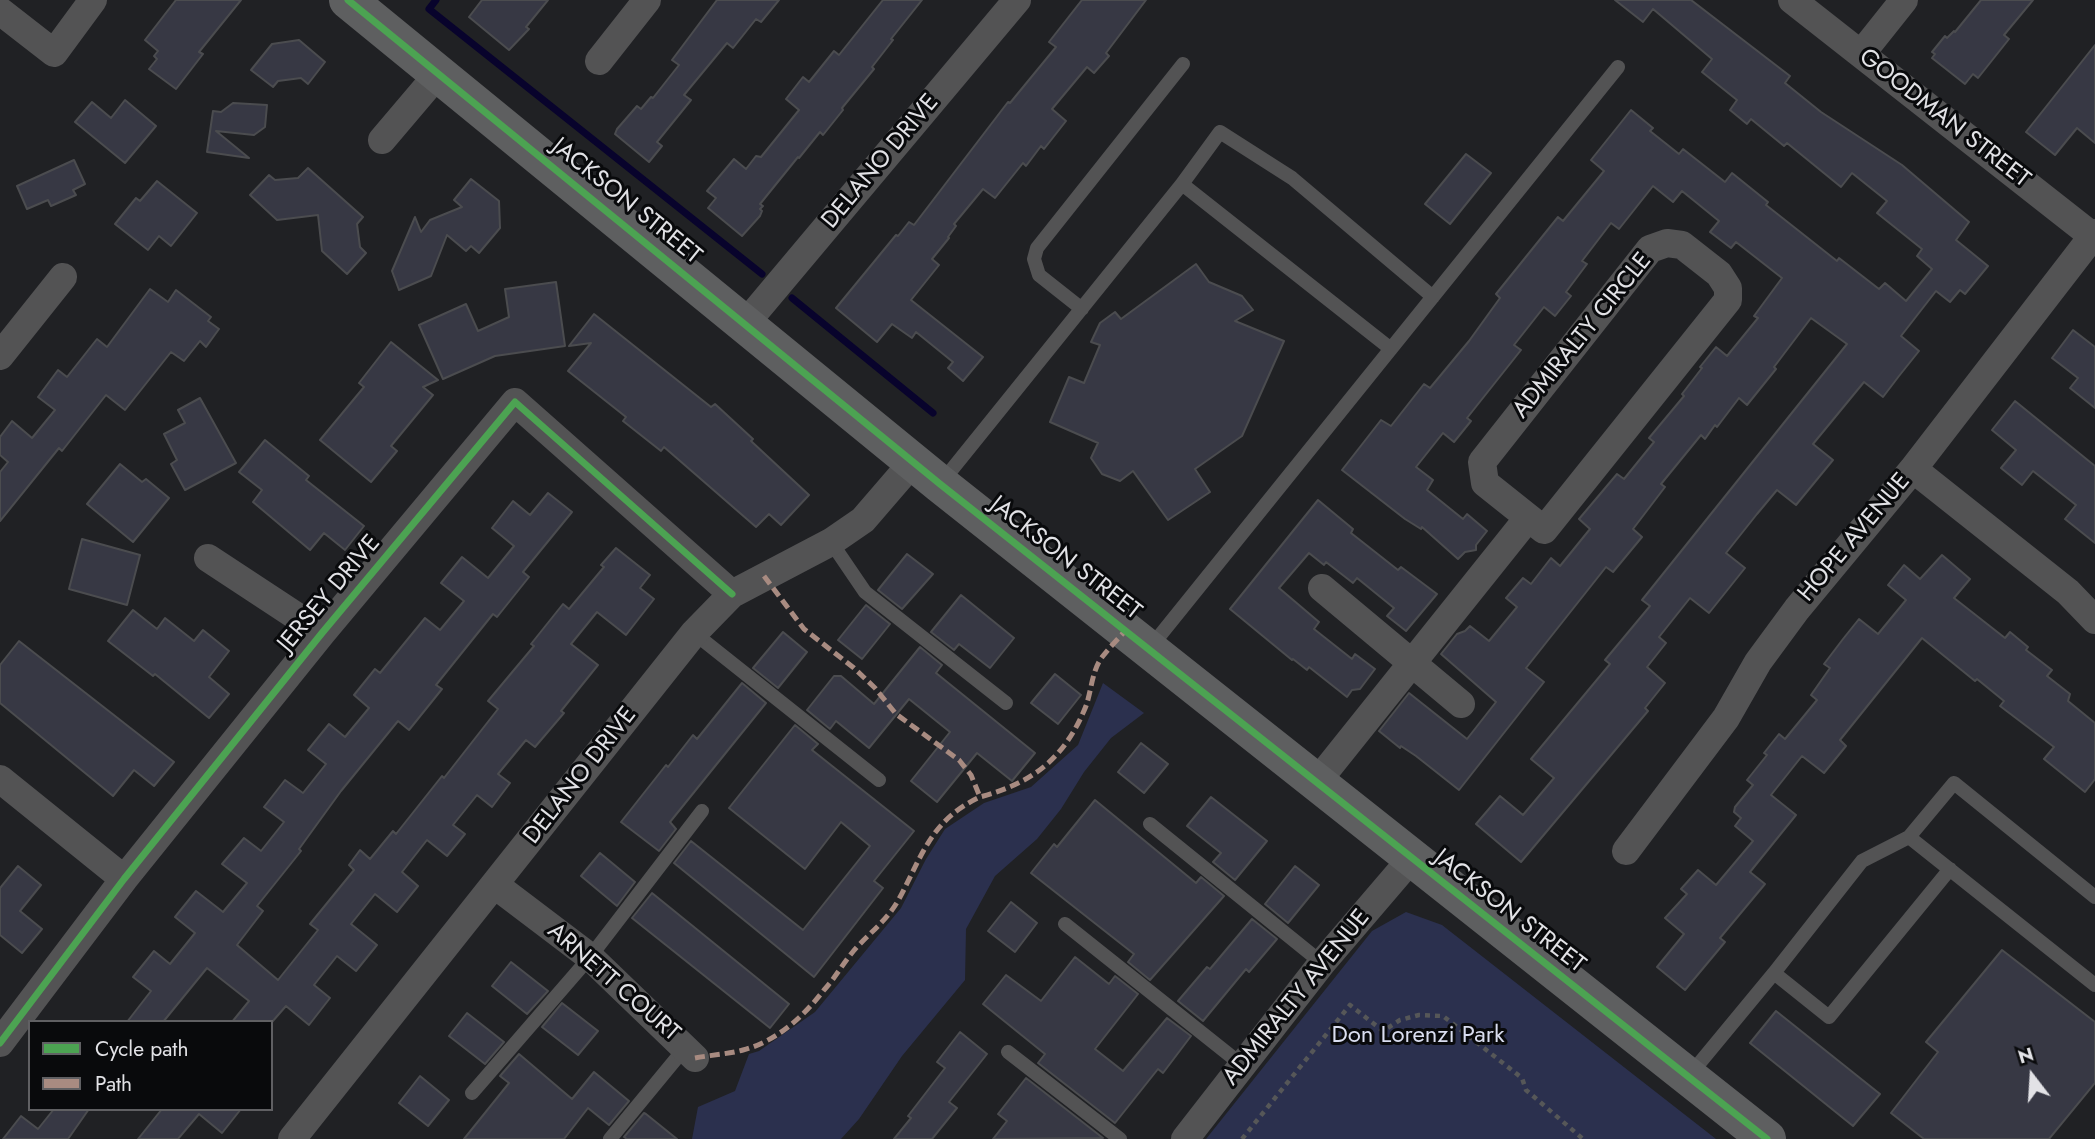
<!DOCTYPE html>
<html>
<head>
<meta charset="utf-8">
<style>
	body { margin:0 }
	#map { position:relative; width:2095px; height:1139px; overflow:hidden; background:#202124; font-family:Jost,sans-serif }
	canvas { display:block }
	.legend { position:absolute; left:28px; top:1020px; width:245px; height:91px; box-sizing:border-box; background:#090a0c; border:2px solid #606063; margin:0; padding:9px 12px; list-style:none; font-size:21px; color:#e2e2e6 }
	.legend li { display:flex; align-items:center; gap:14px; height:35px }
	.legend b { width:35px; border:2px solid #606063 }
	.north { position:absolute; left:1997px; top:1041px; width:70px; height:70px; -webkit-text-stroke:5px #090a0c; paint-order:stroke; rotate:343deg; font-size:19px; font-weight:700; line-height:28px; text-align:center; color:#e2e2e6 }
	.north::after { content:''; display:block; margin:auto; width:24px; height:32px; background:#e2e2e6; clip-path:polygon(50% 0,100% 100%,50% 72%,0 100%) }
</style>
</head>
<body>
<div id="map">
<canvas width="2095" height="1139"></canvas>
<ul class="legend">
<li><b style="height:9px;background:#4ca352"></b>Cycle path</li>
<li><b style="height:9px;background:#a88b81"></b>Path</li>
</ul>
<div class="north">N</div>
</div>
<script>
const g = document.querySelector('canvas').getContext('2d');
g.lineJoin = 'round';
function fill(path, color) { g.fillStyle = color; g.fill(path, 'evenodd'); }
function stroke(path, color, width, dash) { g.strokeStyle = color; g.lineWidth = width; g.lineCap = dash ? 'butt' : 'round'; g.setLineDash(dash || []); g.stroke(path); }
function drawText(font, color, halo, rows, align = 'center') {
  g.font = font + ' Jost,sans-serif'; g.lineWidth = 6; g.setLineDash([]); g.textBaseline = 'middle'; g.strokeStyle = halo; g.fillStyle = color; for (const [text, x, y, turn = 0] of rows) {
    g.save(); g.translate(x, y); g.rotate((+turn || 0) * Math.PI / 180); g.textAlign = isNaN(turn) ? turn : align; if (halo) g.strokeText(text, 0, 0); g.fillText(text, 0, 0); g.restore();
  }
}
const green = new Path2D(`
	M1103,683L1144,713L1111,738L1084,772L1061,809L1037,839L995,876L966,929L965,980L902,1056L859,1119L841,1139H692L698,1107L735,1091L749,1054L759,1051L815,1012L901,908L926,859L945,829L984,803L1031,787L1078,745Z
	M1406,912L1442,925L1716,1139H1206L1372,931Z`);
const stream = new Path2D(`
	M436,0L429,9L762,274
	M792,298L933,413`);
const building = new Path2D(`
	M176,0H241L199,52L203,54L176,89L149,69L157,59L154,56L158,51L145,40Z
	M482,0H548L526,27L529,29L509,50L469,17Z
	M717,0H779L761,22L756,19L733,48L727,43L684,95L691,100L657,142L662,146L649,162L615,134L617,129L637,106L641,109L651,97L653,98L679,65L672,60Z
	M883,0H922L891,39L893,40L872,67L874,69L842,108L843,110L823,135L820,132L799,158L798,157L760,204L763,206L760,209L762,211L760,216L742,236L708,208L716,198L707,191L734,159L746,169L756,156L761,157L799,110L786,99L803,77L809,82L834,51L839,55Z
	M1082,0H1146L1106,53L1109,56L1094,73L1087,67L1052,109L1066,121L1044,149L1041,146L1026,166L1023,163L995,198L983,189L954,224L956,226L948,237L949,238L932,259L939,265L911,300L983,357L963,381L948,368L953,362L916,332L912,338L892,324L877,342L836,308L896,235L898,236L909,222L914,225L1008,102L1010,103L1056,47L1049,42Z
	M1615,0H1691L1790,76L1785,83L1821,112L1902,165L1969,222L1956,240L1988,266L1965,294L1960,290L1950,302L1936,291L1901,336L1919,351L1899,376L1883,397L1864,382L1813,444L1833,460L1796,505L1777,490L1757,514L1726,553L1745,568L1709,613L1690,598L1659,637L1666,643L1647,667L1665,683L1645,708L1648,711L1521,862L1476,824L1500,796L1523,815L1554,778L1531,759L1610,664L1605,660L1650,606L1642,600L1847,344L1811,318L1774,367L1776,369L1747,405L1739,398L1717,427L1715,425L1705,439L1701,435L1661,484L1665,487L1633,529L1642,537L1613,572L1606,567L1526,668L1544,682L1459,790L1416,756L1401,746L1400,748L1379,731L1409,693L1467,739L1496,702L1441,654L1457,634L1465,631L1470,626L1489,641L1517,607L1506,598L1523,578L1531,584L1551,558L1560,566L1590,529L1579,519L1617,474L1624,479L1654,442L1649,438L1684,396L1682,394L1702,368L1700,367L1716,347L1727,356L1758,318L1754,316L1782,278L1736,242L1731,248L1710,232L1719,221L1682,191L1673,202L1653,186L1619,229L1611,223L1582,261L1587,264L1566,292L1571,296L1555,316L1544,307L1514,345L1521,350L1467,418L1471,421L1454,442L1443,433L1416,467L1433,480L1427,490L1463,519L1467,514L1487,531L1476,545V550L1465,552L1458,559L1422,527L1421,529L1405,519L1342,470L1381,420L1391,426L1424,384L1430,388L1469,341L1500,298L1496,294L1558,217L1563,221L1604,171L1591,160L1631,110L1653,128L1650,131L1679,154L1683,149L1725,182L1732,173L1768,202L1766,205L1837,261L1839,258L1879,289L1885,283L1906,301L1932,269L1917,256L1922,249L1877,213L1887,201L1852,173L1841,187L1787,143L1784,146L1751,119L1747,124L1730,110L1737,100L1702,72L1712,59L1653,9L1643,22Z
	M1981,0H2033L2004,35L2009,39L1978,78L1973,74L1965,84L1932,58L1935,54L1932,52L1945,36L1947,38L1954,31L1955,32Z
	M299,40L325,62L308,84L301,78L278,81L273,87L251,70L272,44Z
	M2095,45V143L2077,128L2055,155L2026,132Z
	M125,100L156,126L125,163L75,122L92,102L111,118Z
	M233,103L267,105L265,127L254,135L216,131L249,158L207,152L213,111L221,112Z
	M1466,154L1491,173L1450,224L1425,204Z
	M74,160L85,184L73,190L76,195L51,206L48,200L27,209L17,186Z
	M308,168L363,217L357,224L360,247L366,253L347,274L322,251L318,215L277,220L250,195L269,175L275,180L298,178Z
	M471,179L499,201L500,228L479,253L471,246L466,251L447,235L431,276L399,290L392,271L415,217L421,232L430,220L462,207L454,200Z
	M157,181L197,213L171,246L159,236L148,250L115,224L136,198L140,201Z
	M1196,264L1209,282L1242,296L1253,310L1235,321L1284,341L1242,436L1195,469L1210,492L1168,520L1133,471L1120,481L1102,474L1091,458L1098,443L1050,422L1069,377L1084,383L1100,345L1091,342L1100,323L1115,312L1121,319Z
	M556,282L565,346L495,356L443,379L419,325L466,304L478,331L509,317L505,289Z
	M150,289L168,302L176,290L211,317L208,321L219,329L206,347L200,341L184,361L171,352L125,410L106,395L62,451L59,448L0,521V472L8,462L0,455V437L12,421L32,438L55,410L38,397L58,370L67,377L97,339L107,347Z
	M594,314L711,407L715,404L753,439L751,441L809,495L781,525L769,514L756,527L664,447L661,451L623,421L626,417L568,371L591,343L569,346Z
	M2073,330L2095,347V408L2070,388L2078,378L2052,358Z
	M391,342L438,380L423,387L433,395L391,446L397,451L371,482L320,440L364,387L359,383Z
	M200,398L236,463L185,490L171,464L177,460L164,434L185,423L178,410Z
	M2015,401L2095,466V543L2065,519L2076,505L2033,471L2022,485L2001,468L2016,450L1992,430Z
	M265,440L309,476L306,480L364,526L345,550L324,533L310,550L253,502L262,490L239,472Z
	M120,464L142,482L146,479L169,498L133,542L87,504Z
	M548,493L572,512L523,572L529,577L497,617L493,614L436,685L442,689L409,730L398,721L341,791L299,849L301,851L257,906L263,911L237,945L278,980L318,930L310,924L354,870L349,865L360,850L370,859L393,831L396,834L442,776L444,778L498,709L488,701L534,646L531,644L563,604L569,609L604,567L601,565L616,548L650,575L640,588L654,599L626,635L597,612L571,644L598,665L561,711L564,713L535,747L526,740L498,774L510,783L492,807L477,795L453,825L465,834L447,856L427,840L402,872L418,886L397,912L375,894L351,924L377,945L356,971L337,956L314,985L330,998L309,1025L286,1006L272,1022H232L249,1001L207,968L163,1022H127L151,991L133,977L154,951L170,964L195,933L175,917L196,891L223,912L247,883L222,864L244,838L261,851L284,822L264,807L285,780L303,793L326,764L308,750L329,724L345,737L369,708L354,695L375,669L380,673L425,618L440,630L464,601L441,583L462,557L488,578L514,546L492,528L513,501L530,515Z
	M1318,500L1353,529L1351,533L1398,570L1401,567L1437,594L1406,631L1387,616L1394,608L1357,578L1353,583L1326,562L1324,565L1309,553L1279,588L1319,622L1314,629L1352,659L1355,654L1375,669L1360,689L1352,690L1347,697L1309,667L1307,670L1293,659L1292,660L1230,609Z
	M82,539L140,555L127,605L69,589Z
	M907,554L933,574L902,609L878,590Z
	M1942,555L1970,579L1954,598L2005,638L2010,632L2028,647L2026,650L2052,670L2047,676L2070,694L2068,701L2095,723V779L2085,792L2044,759L2054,747L2000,706L2004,701L1977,679L1975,681L1922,638L1840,740L1846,746L1824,773L1802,756L1771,795L1796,815L1750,872L1765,884L1720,938L1725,942L1685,990L1657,967L1684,934L1665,918L1687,894L1681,889L1698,870L1716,885L1753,841L1735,826L1741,818L1734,812L1735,807L1753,785L1747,780L1767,755L1764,753L1779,734L1785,739L1817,700L1811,695L1830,668L1824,664L1843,639L1859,619L1878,634L1906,600L1888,585L1904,565L1920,579Z
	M961,595L1014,638L990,668L959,644L954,650L931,632Z
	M866,605L890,624L862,659L838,640Z
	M133,610L157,629L165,618L194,641L203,630L229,651L209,677L229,694L209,718L155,674L153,676L108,641Z
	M783,632L807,652L778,688L753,668Z
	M19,641L174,762L154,786L134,770L113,796L0,703V665Z
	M920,647L942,665L936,673L1035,753L1012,781L977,753L937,802L911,781L950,732L909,699L869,748L836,721L830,729L807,710L834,676H841L874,704Z
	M1055,674L1081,695L1058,724L1031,703Z
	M742,683L766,703L670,822L676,829L659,851L621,822L666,765L668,767L693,735L697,739Z
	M795,725L818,744L812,750L914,831L874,881L883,888L814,977L674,863L691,841L803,930L870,846L841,822L805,869L729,808Z
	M1141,743L1168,764L1144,793L1118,772Z
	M1211,797L1267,841L1235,880L1213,862L1221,853L1187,826Z
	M1095,800L1196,883L1201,877L1224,896L1150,980L1128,962L1134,954L1031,873L1054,844L1057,847Z
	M600,853L635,882L617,906L581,876Z
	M18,866L41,885L20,911L42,929L22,953L0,935V888Z
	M1295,866L1319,885L1288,923L1265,904Z
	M652,893L789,1004L770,1028L632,918Z
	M1011,902L1037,923L1015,952L988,931Z
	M1252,919L1277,939L1249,972L1246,969L1203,1021L1178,1001L1207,967L1210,969Z
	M2002,950L2095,1022V1083L2049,1139H1924L1891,1113L1938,1052L1926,1042Z
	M1075,957L1109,984L1115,976L1138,994L1095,1049L1123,1071L1167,1018L1191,1036L1163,1073L1158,1069L1115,1123L1038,1063L1045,1054L983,1004L1006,975L1041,1001Z
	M511,962L548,991L527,1014L492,986Z
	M562,1003L598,1031L578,1055L542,1027Z
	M1776,1011L1880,1094L1853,1126L1750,1043Z
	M467,1013L504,1042L485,1064L449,1036Z
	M960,1032L987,1054L949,1102L957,1108L932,1139H894L911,1118L908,1116L945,1068L937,1062Z
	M519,1054L572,1099L594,1072L629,1101L609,1125L588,1108L564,1139H464L509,1083L500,1076Z
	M420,1076L449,1100L428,1126L399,1103Z
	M1026,1078L1103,1138L993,1139L1007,1121L998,1114Z
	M54,1109H89L68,1139H3L21,1116L38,1129Z
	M162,1109H241L222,1133L199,1114L178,1139H138Z
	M644,1113L646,1114L677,1139H627L624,1137Z`);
const path = new Path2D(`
	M1242,1139L1350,1005L1383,1031L1400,1020L1419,1015L1443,1016L1522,1078L1526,1090L1583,1139`);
const service = new Path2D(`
	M1182,184L1220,132L1292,178L1433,297
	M1082,309L1039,275L1034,259L1037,248L1183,64
	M941,483L1182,184L1391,349
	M831,542L865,592L1006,703
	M694,633L879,780
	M1149,649L1618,67
	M1150,824L1322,963
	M1909,837L1862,861L1774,973L1829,1017L1950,869
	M2095,897L1954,783L1909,837L2095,985
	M1065,924L1242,1065
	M1008,1052L1120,1139
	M1688,1077L1774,973
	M472,1093L590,957L702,811
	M610,1139L685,1048H683`);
const minor = new Path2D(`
	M1792,0L2095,238
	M0,11L54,53L93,0
	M1861,54L1904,0
	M599,61L647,0
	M382,140L438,74
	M1667,243L1682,245L1719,274L1728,288V300L1544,530L1485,483L1482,462L1650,249Z
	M745,324L1017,0
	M0,356L63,277
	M1913,469L2068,592L2095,620
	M208,558L322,633
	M1322,588L1461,704
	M0,779L124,879
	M1316,783L1528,518
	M1626,851L1726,718L1758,662L1797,609L1913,469L2095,233
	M495,885L590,957L695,1058
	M0,1043L124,879L322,633L515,402L732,594
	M292,1139L694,633L732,594L831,542L863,520L913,462
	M1185,1139L1322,963L1411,859`);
const secondary = new Path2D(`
	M348,0L940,484L1767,1139`);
const quiet = new Path2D(`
	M764,576L804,629L854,668L875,688L896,714L959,760L971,775L980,797C1033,783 1065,758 1086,706C1091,692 1092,673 1100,660C1107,650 1117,640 1125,631
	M695,1058C711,1055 728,1054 743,1050C777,1041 803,1017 824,990C836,977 845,960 857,947C872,931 888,919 899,899C923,854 931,820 980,797`);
const cycleway = new Path2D(`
	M348,0L940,484L1767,1139
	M0,1043L124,879L322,633L515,402L732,594`);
const streetNames = [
	["GOODMAN STREET",1944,119,38],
	["DELANO DRIVE",881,162,-50],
	["JACKSON STREET",626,202,39],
	["ADMIRALTY CIRCLE",1583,336,-51],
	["HOPE AVENUE",1855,538,-50],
	["JACKSON STREET",1065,559,38],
	["JERSEY DRIVE",330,594,-50],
	["DELANO DRIVE",581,776,-52],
	["JACKSON STREET",1509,912,38],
	["ARNETT COURT",613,983,41],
	["ADMIRALTY AVENUE",1297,998,-51]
];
const parkNames = [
	["Don Lorenzi Park",1418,1036]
];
fill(green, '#2b304e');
stroke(stream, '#08032c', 7);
fill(building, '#373844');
stroke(building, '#4b4c4f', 2);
stroke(path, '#565758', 4.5, [5, 5]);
stroke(service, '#535354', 14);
stroke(minor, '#535354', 28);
stroke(secondary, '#5e5f60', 38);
stroke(quiet, '#a88b81', 5, [10, 5]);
stroke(cycleway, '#4ca352', 7);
drawText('24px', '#e2e2e6', '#090a0c', streetNames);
drawText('24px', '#d9ddef', '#090a0c', parkNames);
</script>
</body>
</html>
